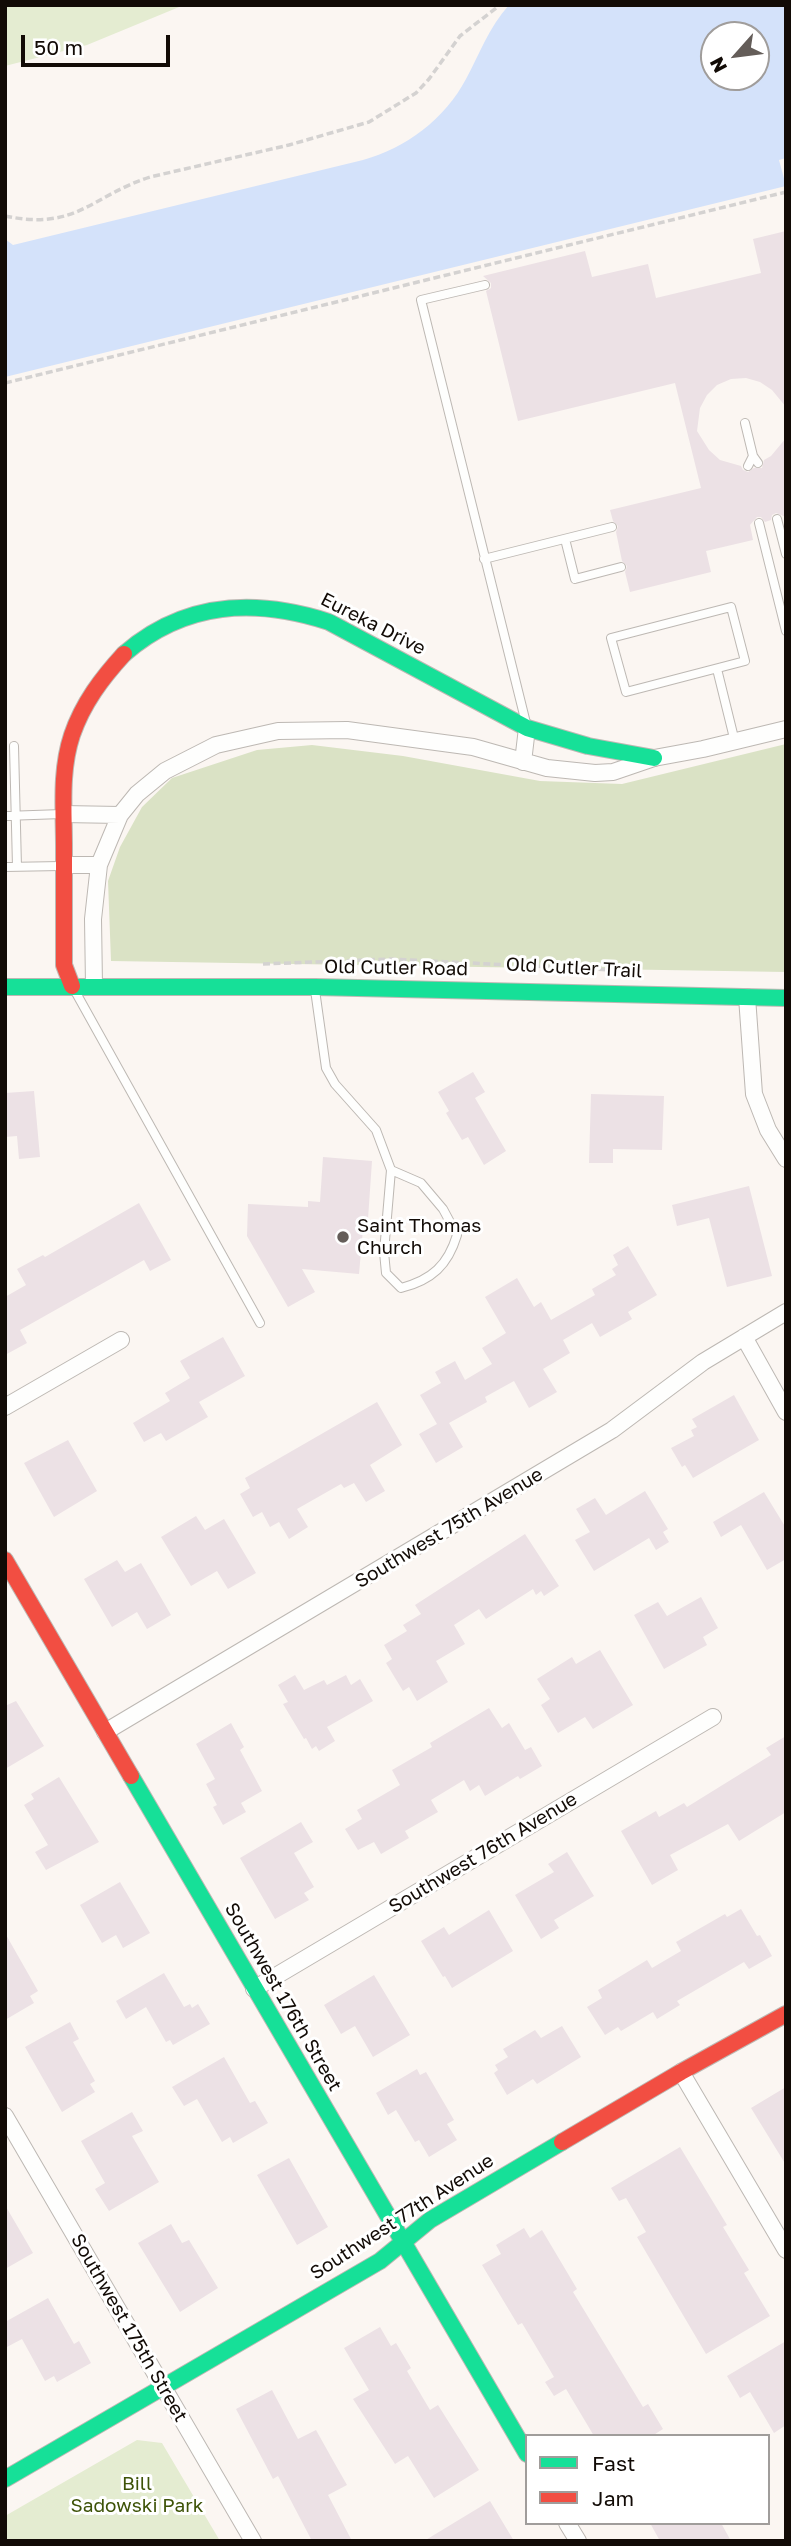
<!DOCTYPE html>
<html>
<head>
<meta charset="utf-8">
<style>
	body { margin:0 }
	#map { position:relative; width:791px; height:2546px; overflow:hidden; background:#fbf6f2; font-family:"Golos Text",sans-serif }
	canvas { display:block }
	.frame { position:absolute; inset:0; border:7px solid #120b06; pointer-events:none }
	.legend { position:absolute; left:525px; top:2434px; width:245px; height:91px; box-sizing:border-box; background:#fff; border:2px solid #a09d9b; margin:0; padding:9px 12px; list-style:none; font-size:21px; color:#120b06 }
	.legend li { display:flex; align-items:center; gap:14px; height:35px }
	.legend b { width:35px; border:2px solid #a09d9b }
	.north { position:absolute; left:700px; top:21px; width:70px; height:70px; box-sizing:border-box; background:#fff; border:2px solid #a09d9b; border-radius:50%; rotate:242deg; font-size:19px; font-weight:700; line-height:28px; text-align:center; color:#120b06 }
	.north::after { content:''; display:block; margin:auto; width:24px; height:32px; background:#645d59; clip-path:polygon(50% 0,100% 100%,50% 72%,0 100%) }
	.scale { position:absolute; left:21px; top:35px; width:149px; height:32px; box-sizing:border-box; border:4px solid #120b06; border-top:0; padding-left:9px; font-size:21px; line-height:24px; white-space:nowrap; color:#120b06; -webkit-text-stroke:5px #fff; paint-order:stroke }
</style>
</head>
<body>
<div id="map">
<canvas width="791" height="2546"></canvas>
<div class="frame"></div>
<ul class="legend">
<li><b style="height:9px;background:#16e098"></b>Fast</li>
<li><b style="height:9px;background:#f24e42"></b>Jam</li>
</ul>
<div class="north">N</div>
<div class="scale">50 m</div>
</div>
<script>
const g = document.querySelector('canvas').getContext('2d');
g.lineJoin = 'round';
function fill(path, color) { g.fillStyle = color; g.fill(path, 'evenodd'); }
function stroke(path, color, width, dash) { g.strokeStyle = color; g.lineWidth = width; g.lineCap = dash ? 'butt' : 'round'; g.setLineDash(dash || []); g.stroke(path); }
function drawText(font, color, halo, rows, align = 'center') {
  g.font = font + ' "Golos Text",sans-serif'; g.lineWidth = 6; g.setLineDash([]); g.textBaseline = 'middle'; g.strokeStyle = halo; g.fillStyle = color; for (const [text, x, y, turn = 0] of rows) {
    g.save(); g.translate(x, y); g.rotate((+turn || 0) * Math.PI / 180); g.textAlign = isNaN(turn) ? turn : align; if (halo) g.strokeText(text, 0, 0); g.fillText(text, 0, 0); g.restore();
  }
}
const green = new Path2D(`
	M5,5H184L87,45L5,66Z
	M137,2440L162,2443L220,2541H5V2516Z`);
const forest = new Path2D(`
	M786,744V972L111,961L108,881L120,847L142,807L172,778L257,750L312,745L403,756L540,781L622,784Z`);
const water = new Path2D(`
	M509,5H786V158L779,160L786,186L5,377V239L13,245L363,160C406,148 445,119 466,79C480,53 489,27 509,5ZM714,35H756V77H714Z`);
const building = new Path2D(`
	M786,231V407L772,390L760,382L746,378L731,379L717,385L707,395L700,408L697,431L709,450L720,460L741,466L743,470L748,472L754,468H762L764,460L771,456L786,438V517L776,513L772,515L771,520L765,522L761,517H757L750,525L753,540L706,551L711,572L630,592L625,572L627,566L622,561L616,532L618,526L613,521L610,510L701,488L675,383L518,421L486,291L491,288V283L483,276L585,251L592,277L648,264L656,298L761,273L753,239Z
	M473,1072L485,1092L475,1098L506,1151L484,1165L468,1137L462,1140L446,1113L449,1111L438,1092Z
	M34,1091L40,1157L19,1159L17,1136L5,1137V1093Z
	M591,1094L664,1096L662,1150L613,1149V1163H589Z
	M323,1157L372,1161L368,1219L364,1218L359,1274L302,1269L315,1292L288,1307L247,1236L248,1204L308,1207V1201L320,1202Z
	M749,1186L772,1276L727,1287L709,1218L677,1226L672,1205Z
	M139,1203L171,1260L150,1271L144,1260L20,1330L27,1343L5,1355V1297L26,1285L17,1269L43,1255L45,1257Z
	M628,1246L657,1295L628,1312L632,1319L600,1337L592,1323L563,1340L570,1353L543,1369L557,1392L529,1408L514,1381L485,1397L487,1402L449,1423L463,1447L436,1463L419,1434L437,1424L420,1395L441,1383L435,1372L455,1361L465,1380L492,1364L482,1348L506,1333L485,1297L517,1278L534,1307L541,1302L551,1320L595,1295L592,1289L616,1275L612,1269L618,1265L613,1255Z
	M223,1337L245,1376L199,1402L208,1417L166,1441L161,1433L144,1442L133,1423L170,1401L165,1393L190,1378L180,1361Z
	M734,1395L759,1440L693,1478L685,1465L682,1467L671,1448L694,1436L691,1430L697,1427L692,1419Z
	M377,1402L402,1445L370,1465L385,1491L366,1502L354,1483L344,1488L341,1484L297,1509L308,1527L289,1539L279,1522L270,1527L262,1512L253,1517L240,1494L250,1488L245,1478Z
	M68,1440L97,1491L54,1517L24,1463Z
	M645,1491L668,1529L663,1532L669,1542L656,1550L649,1538L594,1571L575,1540L590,1532L576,1509L595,1498L606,1515Z
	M764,1492L786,1528V1559L767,1570L741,1525L721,1537L713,1522Z
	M196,1516L205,1530L224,1519L256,1573L228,1589L217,1571L191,1586L161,1537Z
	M525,1534L559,1586L544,1596L541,1591L536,1595L533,1589L486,1619L479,1609L454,1625L465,1644L436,1661L448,1682L417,1701L409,1687L403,1691L386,1663L392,1659L384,1645L407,1631L403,1625L421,1614L415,1605Z
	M117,1560L125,1572L141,1563L171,1615L147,1629L137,1612L112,1627L84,1579Z
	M701,1597L718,1628L703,1637L707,1645L664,1669L634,1615L658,1602L667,1616Z
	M600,1650L633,1705L593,1729L585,1717L558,1733L541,1705L550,1699L537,1679L572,1657L576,1664Z
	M295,1675L304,1690L324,1680L327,1685L346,1675L351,1685L360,1679L373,1701L327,1727L335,1741L319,1751L316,1746L312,1749L306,1738L304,1739L283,1704L288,1702L278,1685Z
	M16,1701L44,1746L5,1769V1706Z
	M489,1708L502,1728L509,1723L525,1750L531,1747L542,1766L520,1779L518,1776L485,1796L479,1785L470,1791L464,1780L431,1800L438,1812L405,1831L409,1838L381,1854L374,1842L358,1850L345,1829L362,1819L357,1810L400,1785L392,1770L432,1747L430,1743Z
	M231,1723L244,1747L240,1750L262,1791L241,1803L246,1812L223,1825L213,1807L217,1805L206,1784L215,1779L196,1744Z
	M786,1736V1812L739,1841L728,1824L670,1855L678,1870L652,1885L621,1831L656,1811L659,1817L684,1803L687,1807L771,1755L766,1748Z
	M59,1777L99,1842L46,1870L35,1852L48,1845L24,1805L34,1799L31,1794Z
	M301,1822L313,1842L294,1853L314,1887L304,1893L309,1900L275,1919L240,1858Z
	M567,1852L594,1896L554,1920L559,1928L541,1939L515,1895L554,1872L548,1864Z
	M120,1882L150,1933L123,1948L116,1935L102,1943L80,1905Z
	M741,1909L757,1936L760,1935L772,1956L749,1969L744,1962L677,2001L680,2005L657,2019L653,2012L621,2031L618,2027L605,2035L587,2007L602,1998L598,1990L647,1960L652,1968L681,1951L676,1942L725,1914L727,1917Z
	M489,1910L513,1951L452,1988L445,1976L443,1977L421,1941L444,1927L449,1935Z
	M5,1933L38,1991L30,1996L34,2003L5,2020Z
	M164,1973L184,2007L190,2004L192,2008L198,2004L210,2024L173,2045L170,2040L166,2042L146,2007L126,2019L116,2001Z
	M374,1975L410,2035L373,2057L355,2026L341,2034L324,2005Z
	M70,2022L79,2039L73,2042L95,2081L90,2084L95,2092L62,2112L25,2047Z
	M562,2026L581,2057L537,2084L533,2079L507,2095L494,2073L498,2070L495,2065L508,2057L503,2049L535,2030L541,2038Z
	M224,2057L250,2103L255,2101L268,2123L233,2143L230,2137L222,2142L197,2099L184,2106L172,2087Z
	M417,2069L420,2075L426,2072L454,2120L447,2124L457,2140L429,2157L419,2140L415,2142L396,2110L388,2115L376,2093Z
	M786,2087V2165L751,2108Z
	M132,2112L143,2131L132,2136L159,2182L109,2211L95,2189L105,2183L81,2141Z
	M680,2147L727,2225L723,2227L749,2270L744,2273L770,2316L706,2354L637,2237L646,2232L626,2198L619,2201L611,2188Z
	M289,2158L328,2227L297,2245L257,2175Z
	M5,2205L33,2253L5,2269Z
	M171,2224L182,2243L189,2240L218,2288L180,2312L138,2243Z
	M524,2228L530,2238L542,2230L577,2289L573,2292L643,2407L648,2404L663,2429L652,2436H594L566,2389L554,2396L545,2382L554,2377L522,2323L518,2325L482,2265L501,2254L496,2245Z
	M48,2298L74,2344L79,2341L91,2363L57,2382L54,2376L45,2381L22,2339L5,2348V2322Z
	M380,2327L391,2346L396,2343L411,2368L407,2371L430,2410L438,2405L479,2470L434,2498L408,2456L395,2464L353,2399L369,2390L344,2348Z
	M786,2341V2425L774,2433L750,2392L740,2398L727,2376Z
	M272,2390L298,2439L316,2430L335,2464L347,2485L328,2495L352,2541H312L278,2476L273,2479L236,2409Z
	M490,2501L514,2541H424Z
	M650,2523H721L731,2541H660Z`);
const path = new Path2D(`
	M786,166V169
	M5,216C77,231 91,196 150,177L289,145L369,122L416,93L429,79L460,36L500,5
	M5,383L786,192
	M263,964L389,959L633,971`);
const lane = new Path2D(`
	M485,285L421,300L526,723
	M745,423L753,456
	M748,466L753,456L758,463
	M777,519L786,554
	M759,523L786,631
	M565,539L575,579L621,567
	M484,559L612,527
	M731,607L745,661L626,692L611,638Z
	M717,669L735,742
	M14,746L17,867
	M5,816L62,814
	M5,867L61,866
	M315,990L326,1068L335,1084L376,1130L391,1170L384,1252L386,1273L401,1288C432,1280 448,1265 457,1235L443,1209L421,1183L391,1170
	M75,991L260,1323`);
const street = new Path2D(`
	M523,762L527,728
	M63,814L120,815
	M64,865H99
	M94,985L93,919L99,865L120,815L137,794L165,771L216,745L278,731L347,730L473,747L547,768L595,773L613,772L654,758L703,749L786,729
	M747,997L754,1094L768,1130L786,1159
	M744,1337L786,1412
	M5,1407L121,1340
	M105,1732L612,1430L703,1362L786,1312
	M254,1989L713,1717
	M681,2072L786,2250
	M5,2116L253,2541
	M567,2523L578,2541`);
const fast = new Path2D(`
	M124,654C185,601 255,598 329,622L527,728L588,746L654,758
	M5,987H315L786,998
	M131,1776L527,2454
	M5,2479L380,2261L430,2220L562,2142`);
const jam = new Path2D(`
	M72,986L64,965C64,926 64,886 64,847C64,809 60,771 72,735C83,703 102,678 124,654
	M5,1560L131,1776
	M562,2142L681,2072L786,2014`);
const markers = [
	[343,1237,7,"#645d59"]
];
const streetNames = [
	["Eureka Drive",373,624,27],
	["Old Cutler Road",396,968,1],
	["Old Cutler Trail",574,968,3],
	["Southwest 75th Avenue",449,1528,-31],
	["Southwest 76th Avenue",483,1853,-31],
	["Southwest 176th Street",283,1997,60],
	["Southwest 77th Avenue",402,2217,-33],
	["Southwest 175th Street",129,2328,60]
];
const poiNames = [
	["Saint Thomas",357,1226],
	["Church",357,1248]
];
const parkNames = [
	["Bill",137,2484],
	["Sadowski Park",137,2506]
];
fill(green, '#e4ecd1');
fill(forest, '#dae2c5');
fill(water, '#d4e2fa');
fill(building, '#ece1e5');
stroke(lane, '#bdb8b3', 10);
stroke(street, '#bdb8b3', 18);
stroke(fast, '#bdb8b3', 18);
stroke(jam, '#bdb8b3', 18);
stroke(path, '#d4d2d1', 3.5, [7, 3.5]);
stroke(lane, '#fefefd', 8);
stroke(street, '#fefefd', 16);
stroke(fast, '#16e098', 16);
stroke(jam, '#f24e42', 16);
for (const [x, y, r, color] of markers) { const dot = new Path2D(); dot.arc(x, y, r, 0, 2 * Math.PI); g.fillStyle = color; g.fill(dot); stroke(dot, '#fff', 2.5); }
drawText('19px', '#120b06', '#fff', streetNames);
drawText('19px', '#120b06', '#fff', poiNames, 'left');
drawText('19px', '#3e5308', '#fff', parkNames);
</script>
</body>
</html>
